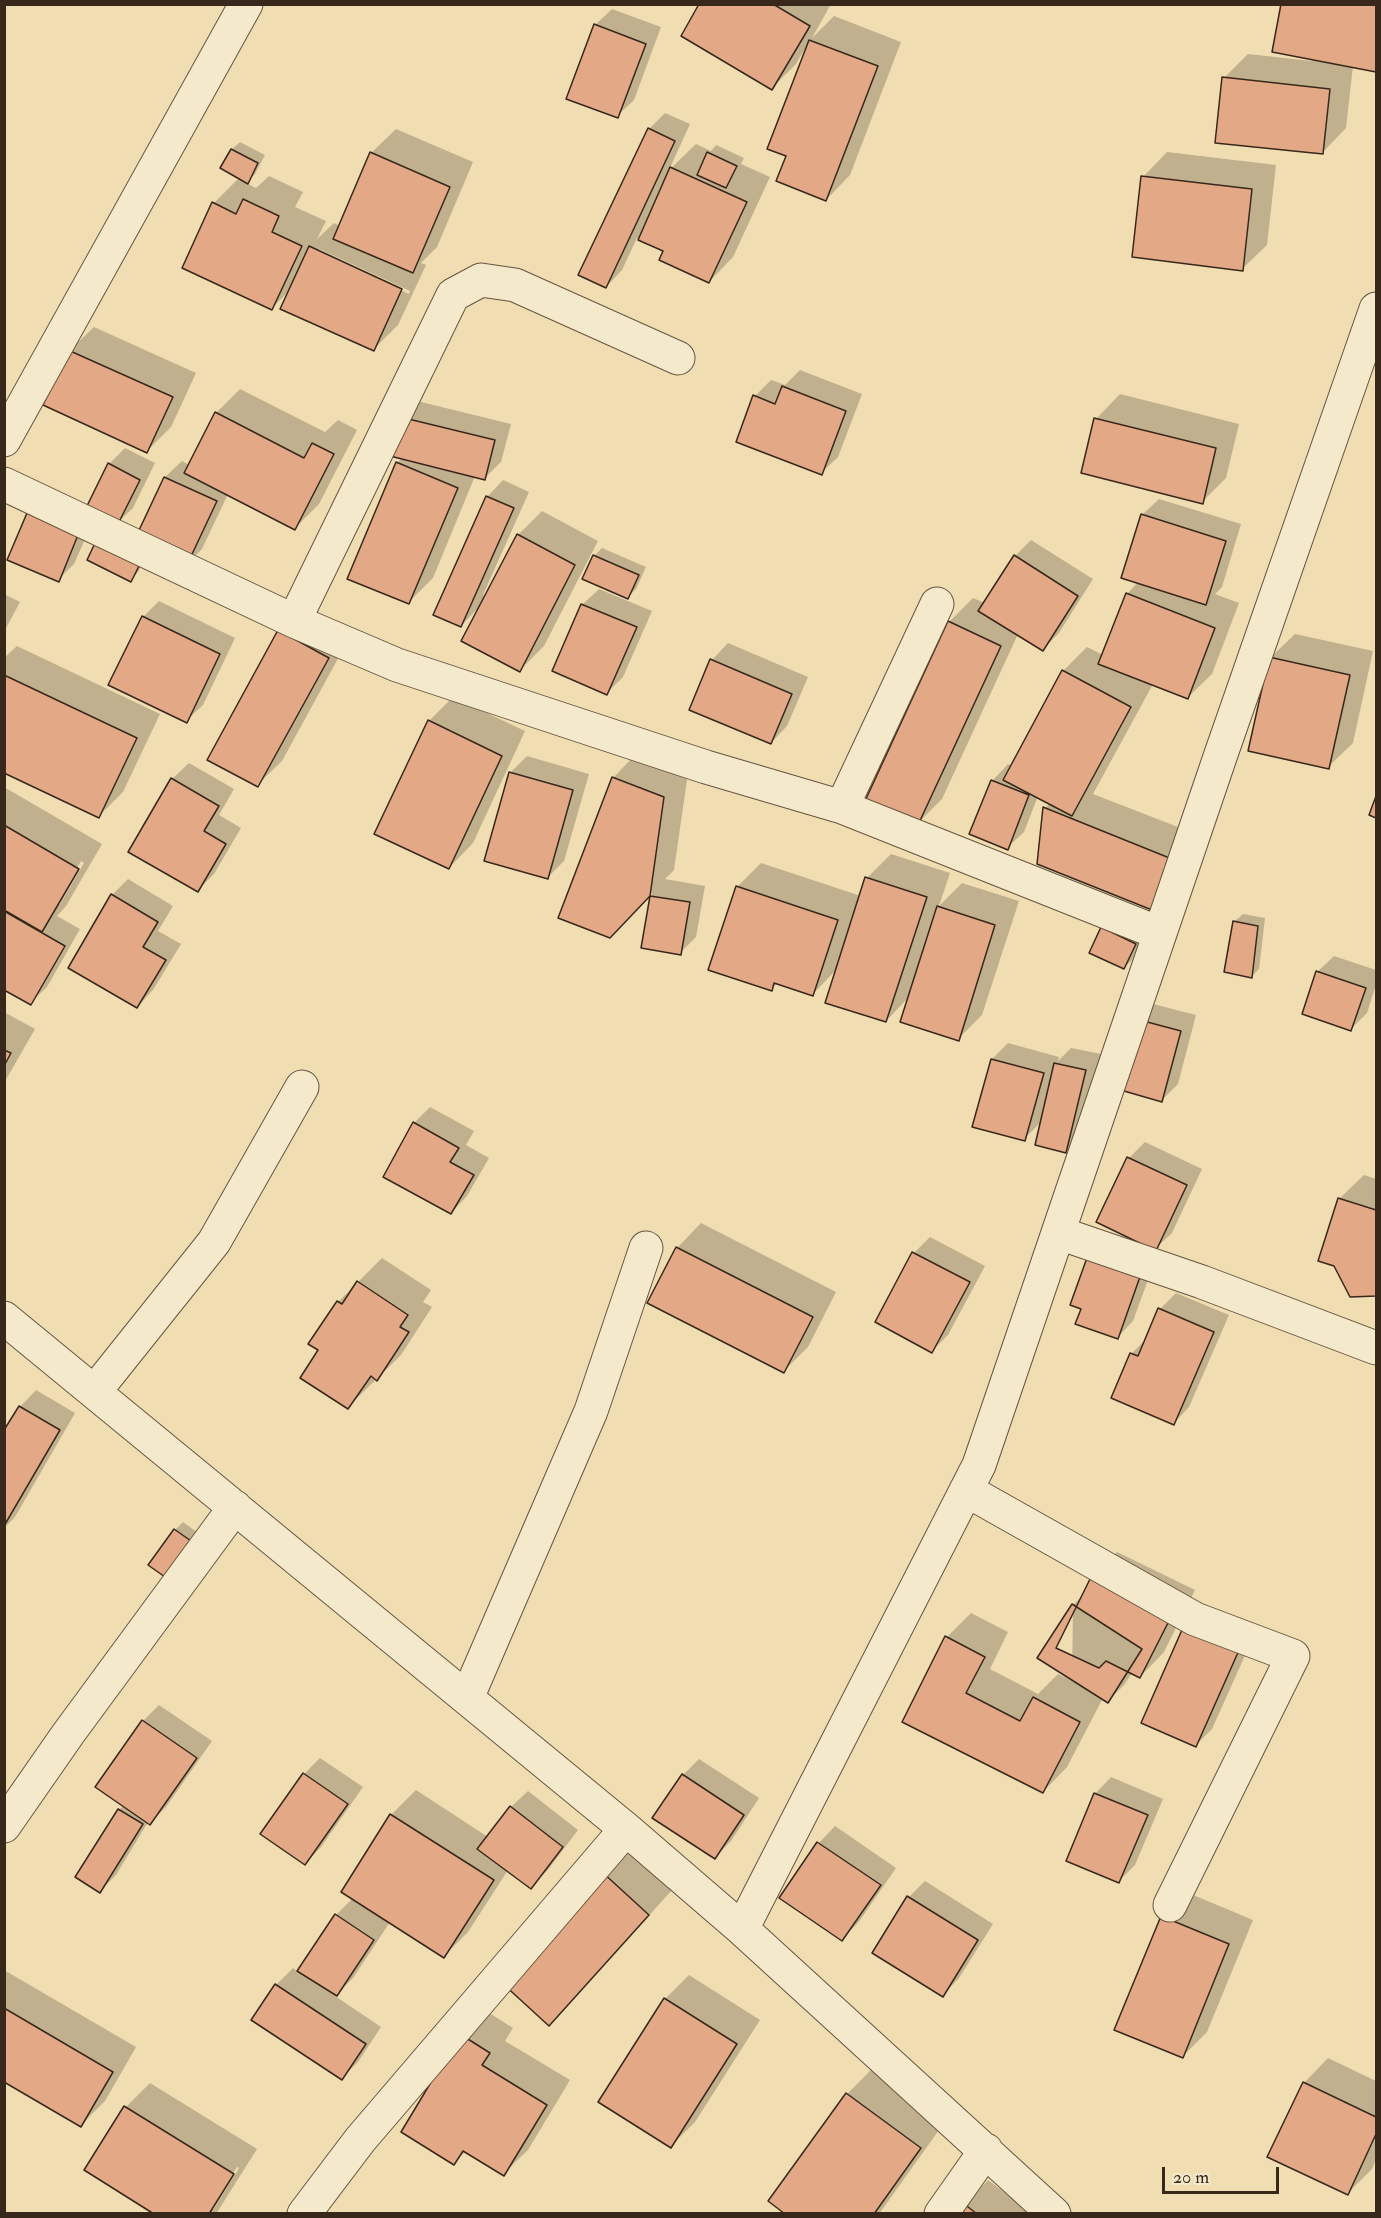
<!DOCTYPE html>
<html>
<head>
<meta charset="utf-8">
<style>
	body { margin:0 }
	#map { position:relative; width:1381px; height:2218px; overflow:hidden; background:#f0ddb1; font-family:"IM FELL Double Pica",serif }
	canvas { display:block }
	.frame { position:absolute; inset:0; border:6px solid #38281c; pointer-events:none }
	.scale { position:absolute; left:1162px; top:2167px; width:117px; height:27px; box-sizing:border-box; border:3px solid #38281c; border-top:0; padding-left:8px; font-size:18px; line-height:21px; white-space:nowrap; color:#38281c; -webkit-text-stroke:4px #f5e9cc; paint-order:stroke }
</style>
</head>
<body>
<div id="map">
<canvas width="1381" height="2218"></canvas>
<div class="frame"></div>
<div class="scale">20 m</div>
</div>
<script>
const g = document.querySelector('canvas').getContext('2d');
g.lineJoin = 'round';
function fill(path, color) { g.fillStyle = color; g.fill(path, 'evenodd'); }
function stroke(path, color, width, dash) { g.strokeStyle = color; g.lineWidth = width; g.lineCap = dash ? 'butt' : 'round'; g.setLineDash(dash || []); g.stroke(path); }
const shadow = new Path2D(`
	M701,4H831L812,38L834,16L901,42L850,175L826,200L788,156L807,48L806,47L796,64L772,88Z
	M1282,4H1376V70L1353,66L1346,128L1322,153L1224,78L1248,54L1312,61Z
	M612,9L661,27L634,100L617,116L595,25Z
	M665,113L690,124L669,170L696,144L711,151L716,145L744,158L741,164L770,177L733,257L709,282L665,251L637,238L622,270L606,287L649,129Z
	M396,129L473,162L437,247L421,263L426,265L398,325L374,349L290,290L272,308L214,203L240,177L222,168L232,149L240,142L265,155L255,174L246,183L256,188L269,176L303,192L295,207L326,221L317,239L334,223L340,226L371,153ZM319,249L410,291L409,294L319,252Z
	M1167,152L1276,165L1267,245L1242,269L1143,177Z
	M94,327L196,373L171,427L147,451L69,351Z
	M800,370L862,394L838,457L821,473L755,396L771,380L785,385Z
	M240,389L325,432L338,420L357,430L319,504L295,528L228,494L202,549L186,565L135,542L165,477L182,461L189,465L216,413Z
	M1120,394L1239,424L1226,478L1202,502L1096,419Z
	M413,400L511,424L501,462L485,478L475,476L433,578L409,602L397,463L402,458Z
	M125,448L155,463L133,508L116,524L109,464Z
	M503,480L529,492L483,595L486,596L518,535L542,511L598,541L544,646L520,670L479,607L461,626L487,497Z
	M1159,499L1241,524L1222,587L1215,594L1239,603L1212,674L1187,698L1153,684L1093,794L1196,834L1176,884L1045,808L1050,803L1038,796L1024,832L1007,848L992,781L1008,764L1012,766L1063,671L1087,647L1103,655L1127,594L1138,582L1142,515Z
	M94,519L74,564L58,580L9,559Z
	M1031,540L1093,579L1059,633L1043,649L1018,634L942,799L918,823L949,622L973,598L985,603L1015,556Z
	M602,548L646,567L636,589L628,597L594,556Z
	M146,556L138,572L131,580L89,559Z
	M599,589L652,611L623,677L607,693L582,605Z
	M4,594L20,602L4,632Z
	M159,601L235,638L203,705L186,721L143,617Z
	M280,631L352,633L282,761L257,785Z
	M1295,634L1373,651L1353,743L1328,767L1270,658Z
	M728,643L808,677L787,726L771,743L712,660Z
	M17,646L160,714L123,792L99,816L4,772V658Z
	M453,697L525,731L473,843L449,868L429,721Z
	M637,753L688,773L674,870L665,879L705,886L696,937L680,953L643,947L652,893L634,912L613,778Z
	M527,756L589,774L564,861L548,877L510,773Z
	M189,763L234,789L219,815L241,828L214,874L197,891L172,779Z
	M4,787L102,844L66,906L57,916L80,929L47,987L30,1003L4,988ZM81,861L84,863L60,904H57Z
	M891,854L950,873L939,906L962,883L1019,901L982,1015L958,1039L909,997L886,1021L837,969L813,994L778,983L771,989L737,887L761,863L861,896L867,878Z
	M128,879L173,906L158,931L181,944L153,990L137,1007L112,895Z
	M1243,914L1265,918L1259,969L1251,977L1235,921Z
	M1102,928L1143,936L1132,960L1124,968Z
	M1334,956L1376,970V985L1367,1013L1351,1029L1317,972Z
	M1153,1004L1196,1015L1178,1084L1162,1100L1119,1088Z
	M4,1012L35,1029L4,1083Z
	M1008,1043L1059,1057L1058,1061L1071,1048L1101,1054L1082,1135L1066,1151L1042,1121L1024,1139L992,1059Z
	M430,1107L474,1131L466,1145L489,1158L467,1196L451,1213L414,1123Z
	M1145,1142L1202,1169L1172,1233L1155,1249L1129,1158Z
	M1364,1175L1376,1179V1295H1351L1339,1199Z
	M701,1223L836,1292L808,1347L784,1371L649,1302L677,1248Z
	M930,1237L985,1266L948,1335L932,1351L914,1253Z
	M382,1258L431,1290L423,1302L432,1307L401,1355L348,1407L320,1350L338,1302Z
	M1156,1258L1133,1321L1117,1338L1083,1308Z
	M1176,1293L1229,1315L1189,1407L1173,1424L1131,1354L1147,1338L1160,1309Z
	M36,1390L75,1413L15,1517L4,1528V1433L20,1407Z
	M183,1522L208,1540L174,1582L175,1530Z
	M1117,1552L1195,1590L1164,1652L1140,1677L1132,1673L1124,1685L1108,1701L1103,1698L1067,1767L1043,1792L904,1721L947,1637L971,1613L1008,1632L990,1669L1038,1694L1058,1674L1072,1681L1073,1605L1085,1593L1093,1576Z
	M1256,1631L1212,1729L1196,1745L1143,1722Z
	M159,1705L212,1741L166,1807L150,1823L148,1822L116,1875L100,1891L119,1810L124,1805L143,1721Z
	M320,1758L363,1787L321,1847L305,1864L304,1774Z
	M699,1759L759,1798L731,1841L715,1857L683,1775Z
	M1111,1777L1163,1799L1135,1865L1119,1881L1095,1794Z
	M416,1790L488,1837L511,1807L528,1791L578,1830L547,1871L530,1887L508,1870L468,1932L444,1956L390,1922L353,1978L335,1996L381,2027L358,2062L342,2078L253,2020L276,1985L293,1968L298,1972L336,1915L353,1898L343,1892L391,1815Z
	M835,1826L896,1868L858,1923L842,1939L781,1897L819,1843Z
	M626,1848L672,1890L573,2000L602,1872Z
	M925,1881L993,1924L959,1978L943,1995L909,1897Z
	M1186,1892L1253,1920L1207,2032L1183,2056L1116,2029Z
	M4,1970L136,2047L105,2101L81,2125L4,2080Z
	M689,1975L760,2020L695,2122L671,2146L665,1999Z
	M486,2011L513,2028L505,2041L570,2080L528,2150L503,2174L466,2151L454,2163L403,2132Z
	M1328,2058L1376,2081V2159L1372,2169L1347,2194L1304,2083Z
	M871,2070L944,2123L879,2214H788L847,2094Z
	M150,2083L257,2149L216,2214H157L126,2107ZM237,2167L239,2168L213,2210H210Z
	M988,2180L1033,2214H957Z`);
const building = new Path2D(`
	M699,4H773L810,26L772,90L681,36Z
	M1281,4H1376V72L1272,52Z
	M594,24L646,44L618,118L566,99Z
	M809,40L878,66L826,201L776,181L786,156L767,149Z
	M1222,77L1330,89L1323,154L1215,143Z
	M648,128L675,141L606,288L578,275Z
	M231,149L258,163L248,184L220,168Z
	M370,152L450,187L413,273L333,239Z
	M707,152L737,166L726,188L697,175Z
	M670,167L747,202L709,283L659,260L663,251L638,240Z
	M1141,176L1252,189L1243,271L1132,257Z
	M243,199L279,216L272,232L302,246L272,310L182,268L212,202L236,214Z
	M309,246L402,289L374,351L280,309Z
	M68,350L173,397L147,453L43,405Z
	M782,386L846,411L822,475L736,442L753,395L775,404Z
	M215,412L304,458L312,443L334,454L295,530L184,473Z
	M396,416L495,440L485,480L386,455Z
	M1094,418L1216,448L1203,504L1081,473Z
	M396,462L458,488L409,604L347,579Z
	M108,463L140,480L117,526L85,510Z
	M164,477L217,501L186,567L133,543Z
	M486,496L514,508L461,627L433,615Z
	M27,513L78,535L59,582L7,560Z
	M1141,514L1226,541L1206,605L1121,578Z
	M517,534L575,565L520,672L461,641Z
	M95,543L140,564L131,582L87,560Z
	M593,555L639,575L628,599L582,579Z
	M1014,555L1078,596L1043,651L978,611Z
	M1126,593L1215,628L1188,699L1098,664Z
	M581,604L637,627L607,695L552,671Z
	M142,616L220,654L187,723L108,685Z
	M948,621L1001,646L918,825L865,801Z
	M278,630L329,658L258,787L207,760Z
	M1269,657L1350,675L1329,769L1248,751Z
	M710,659L792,694L771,744L689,710Z
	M1062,670L1131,707L1072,816L1003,780Z
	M4,675L137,738L99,818L4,773Z
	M428,720L502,756L449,869L374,834Z
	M509,772L573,790L548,879L484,861Z
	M612,777L664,797L650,896L610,938L558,918Z
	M171,778L219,806L204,831L226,844L198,892L128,852Z
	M991,780L1029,795L1008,850L969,834Z
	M1376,796V818L1369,815Z
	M1043,807L1172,859L1152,910L1037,864Z
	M4,825L79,869L42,932L4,910Z
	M865,877L927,897L886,1022L825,1003Z
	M736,886L838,920L813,996L774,983L772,991L708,970Z
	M111,894L158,922L143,947L166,960L137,1008L68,968Z
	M650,896L690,902L681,955L641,948Z
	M937,906L995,925L959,1041L900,1022Z
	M4,911L65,946L31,1005L4,990Z
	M1233,921L1258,926L1252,978L1224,972Z
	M1101,927L1136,944L1124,969L1089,953Z
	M1316,971L1366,988L1351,1031L1302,1014Z
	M1136,1019L1181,1031L1162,1102L1117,1089Z
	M4,1050L11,1053L4,1066Z
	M991,1059L1044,1073L1025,1141L972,1127Z
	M1054,1063L1086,1070L1066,1153L1035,1145Z
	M413,1122L459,1148L450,1162L474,1175L451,1214L383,1177Z
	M1127,1157L1187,1185L1156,1251L1096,1222Z
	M1338,1198L1376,1210V1296L1350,1297L1334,1266L1318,1261Z
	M676,1247L813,1317L784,1373L647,1303Z
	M912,1252L970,1282L932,1353L875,1322Z
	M1088,1255L1141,1274L1118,1339L1075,1324L1081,1309L1070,1305Z
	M357,1281L408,1315L400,1327L409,1332L377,1381L371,1376L348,1409L300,1378L318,1350L308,1344L337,1301L342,1304Z
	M1158,1308L1214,1332L1174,1425L1111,1398L1130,1353L1138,1356Z
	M19,1406L60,1430L4,1526V1430Z
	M174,1529L201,1548L175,1584L148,1565Z
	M1092,1575L1172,1615L1140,1678L1106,1661L1099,1668L1056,1648Z
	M1072,1604L1142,1649L1108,1703L1037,1658Z
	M1185,1623L1240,1648L1196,1747L1141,1723Z
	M945,1636L985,1657L966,1693L1020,1721L1033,1697L1080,1722L1043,1793L902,1722Z
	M142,1720L197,1758L150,1825L95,1787Z
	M303,1773L348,1804L305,1865L260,1834Z
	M682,1774L744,1815L715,1859L652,1818Z
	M1094,1793L1148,1815L1119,1883L1066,1861Z
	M510,1806L563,1847L531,1889L477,1849Z
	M118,1809L143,1824L100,1893L75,1877Z
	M390,1814L494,1880L444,1958L341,1892Z
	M817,1842L881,1885L842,1941L779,1898Z
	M601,1871L649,1915L549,2026L501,1982Z
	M907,1896L978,1940L943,1997L872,1953Z
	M335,1914L374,1940L337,1996L297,1971Z
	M1161,1916L1229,1944L1183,2058L1114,2030Z
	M275,1984L366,2044L342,2080L251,2020Z
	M664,1998L737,2044L671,2148L598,2102Z
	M4,2008L113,2072L81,2127L4,2082Z
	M460,2034L490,2053L482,2065L547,2105L504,2176L463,2151L454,2165L401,2132Z
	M1303,2082L1376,2117V2134L1348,2195L1267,2157Z
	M846,2093L921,2148L874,2214H785L768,2201Z
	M124,2106L234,2174L209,2214H154L84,2170Z
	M963,2203L977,2214H955Z`);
const minor = new Path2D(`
	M4,440L246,4
	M4,484L294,621L397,665L706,767L842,807L1159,933
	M294,621L453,295L481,280L515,285L678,358
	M842,807L937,604
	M1059,1233L1202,1282L1376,1348
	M4,1318L626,1829L742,1929L1054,2214
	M95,1391L214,1242L302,1087
	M966,1490L1195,1619L1293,1656L1170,1905
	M467,1698L591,1411L646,1248
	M4,1826L68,1734L235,1507
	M742,1929L979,1465L1220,757L1376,309
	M304,2214L360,2140L626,1829
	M941,2214L986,2150`);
fill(shadow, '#0003');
fill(building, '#e3a885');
stroke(building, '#38281c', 1.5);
stroke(minor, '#665541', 35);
stroke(minor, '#f5e9cc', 33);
</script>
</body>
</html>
